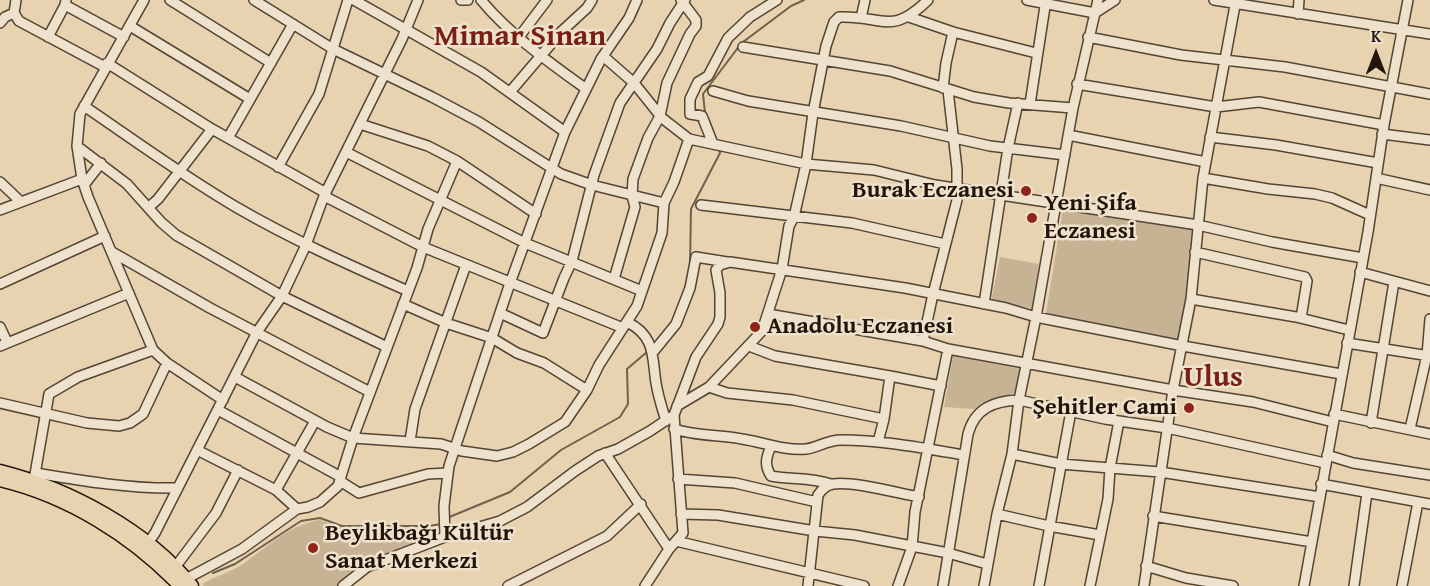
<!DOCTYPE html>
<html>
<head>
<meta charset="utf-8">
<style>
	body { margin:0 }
	#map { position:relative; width:1430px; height:586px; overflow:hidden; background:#e7d3b0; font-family:"Gentium Book Plus",serif }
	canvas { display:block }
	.north { position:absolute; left:1346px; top:24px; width:60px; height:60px; -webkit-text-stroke:4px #efe2cc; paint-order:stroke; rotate:0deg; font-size:16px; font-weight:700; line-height:24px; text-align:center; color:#23140a }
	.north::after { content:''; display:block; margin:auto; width:21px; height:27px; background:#23140a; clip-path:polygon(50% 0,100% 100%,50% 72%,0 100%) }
</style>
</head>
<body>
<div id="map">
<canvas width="1430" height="586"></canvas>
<div class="north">K</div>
</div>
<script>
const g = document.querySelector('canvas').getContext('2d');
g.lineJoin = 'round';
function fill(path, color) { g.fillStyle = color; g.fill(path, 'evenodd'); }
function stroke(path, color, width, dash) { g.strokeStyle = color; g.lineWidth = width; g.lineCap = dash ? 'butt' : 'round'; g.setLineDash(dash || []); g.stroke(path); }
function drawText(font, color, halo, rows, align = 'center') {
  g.font = font + ' "Gentium Book Plus",serif'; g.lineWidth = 5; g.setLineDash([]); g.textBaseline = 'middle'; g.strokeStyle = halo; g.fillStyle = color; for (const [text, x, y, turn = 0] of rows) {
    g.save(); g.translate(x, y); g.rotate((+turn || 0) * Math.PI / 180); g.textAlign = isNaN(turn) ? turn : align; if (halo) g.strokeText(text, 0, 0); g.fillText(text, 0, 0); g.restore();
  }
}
const green = new Path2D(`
	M1063,209L1194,228L1180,341L1046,313Z
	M1000,257L1039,264L1032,308L991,301Z
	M953,356L1021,369L1017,397L982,403L974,409L944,407Z
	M319,520L343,528L381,526L409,528L412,543L440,535L339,586H204L202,584C214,577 228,573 240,566C267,548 286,526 319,520Z`);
const stream = new Path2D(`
	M705,113L703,94L737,49L743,42L791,6L804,0
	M708,118L717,141
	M690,265L691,209L720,153L719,149
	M447,518L510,492L561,450L620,417L628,404L627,369L647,352
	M213,573L235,564L301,521L320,518L342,526H429L441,524`);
const minor = new Path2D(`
	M16,0L14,13L19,21L105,67
	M144,0L80,114L77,146L82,179L88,197L153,350L167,363L223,400
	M170,0L271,63
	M254,0L333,49L432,97L479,122L561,174L592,185L664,203
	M354,0L481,72L565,132
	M461,0H468
	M481,0C510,35 549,62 586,89
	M1027,0L1095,13L1115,0
	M1214,0L1430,34
	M65,5L124,37
	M1298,14L1299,0
	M909,17L953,32L1036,53
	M861,18L865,0
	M0,23L5,17L14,13
	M130,26L250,99
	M48,37L65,5L66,0
	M519,37L547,0
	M1088,37L1181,55L1285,67L1430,94
	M743,47L890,71L974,97L1009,103L1073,108
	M603,56L634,83L662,118L689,139L806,164L874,170L935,185L1198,225L1272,242L1363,258
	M107,63L212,129L326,193
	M1077,84L1216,107L1259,102L1384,125
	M943,88L946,63L953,32
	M713,91L748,101L901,126L990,146L1065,155
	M510,92L562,31L587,8L592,0
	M1030,104L1046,0
	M84,106C134,140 183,176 236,207C291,239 349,265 408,291
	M1382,134L1430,140
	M1068,135L1206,162
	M1210,137L1276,145L1378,163
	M228,138L293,24
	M713,144L702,116L690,114V99L698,82L708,76L728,38L750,17L777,0
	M77,146L127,184L161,222L176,235L282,296L387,347
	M346,152L525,243L642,291
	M457,161L536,214
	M278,167L319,94L348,0
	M1203,178L1268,189L1315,194L1332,198L1370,215
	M1376,178L1430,190
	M0,182L21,202
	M84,185L101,163
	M324,196L423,247L623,328
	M701,205L852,223L945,244
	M149,207L158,199L212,129
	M0,210L82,179
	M112,252L210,308L370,392
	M1195,252L1305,277L1307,281L1301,318
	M1360,272L1430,291
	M614,279L635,207L632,196L633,179L648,138L660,116L667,83L690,34L696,26V20L681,0
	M0,284L105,236
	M1191,299L1296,317L1349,330
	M403,304L446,323L492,338L517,353L544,363L587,390
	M984,304L1008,148L1018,103
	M500,313L543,333L564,278L572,261L594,175L620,103L657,49L670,23L685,0
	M768,314L923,341L948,349L1173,390L1253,402L1333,422
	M627,322C656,336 652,358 656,383C658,396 662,408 666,421
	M0,327L7,342
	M923,341L933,294L957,200V169L948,90
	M1347,343L1430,356
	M0,346L129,293
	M749,346L775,356L890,376L884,419
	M654,351L676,324L690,288L696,257L727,262
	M890,376L941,386
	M235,377L327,427L353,438L441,444L462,451L497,456L513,452L529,444L565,422L587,390L599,365L637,306L662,233L664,203L674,182L689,139
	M709,387L727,393L793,400L884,419L878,442
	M0,403L87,423L119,426L130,423L143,414L167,363
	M677,406L709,387L762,331L782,269L789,226L794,217L806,164L813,113L826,46L834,22L839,17C883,15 890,37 928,0
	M218,410L341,477
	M1334,414L1430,434
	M1371,423L1394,282
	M674,429C696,436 720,435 742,439C763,442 784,451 806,449C817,448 827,440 841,440C882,440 923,448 964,455
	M1410,429L1427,355L1430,319
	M410,441L415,409L466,265
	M771,446C766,458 764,465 771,476C793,480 808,477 831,484
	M197,450L276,490L297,509
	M605,453L669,549
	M1012,454L1061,464L1160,472L1320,497
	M1327,455L1353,463L1430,475
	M36,473C83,481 130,489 178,488
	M678,479L735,483L817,502
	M34,480L49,394L78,377L153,350
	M340,481L359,493L428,474L448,473
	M1321,484L1430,504
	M276,490L315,421
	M681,514L718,515L815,531L855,535L948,553L987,564
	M997,514L1049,526L1100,535
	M1153,516L1312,542
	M445,537L444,506L449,466L509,286L565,132L601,59L629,18L637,0
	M676,541L864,586
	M146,546L155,533L257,332L282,296L306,245L324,196L402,39L418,0
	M1146,566L1186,578L1233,586
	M173,570L216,513L238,470
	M186,579L242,549L297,509L308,507L320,502L338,486L353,438L417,268L428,229L457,161L428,146L360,124
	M343,586L367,567L445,537L500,521L527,507L575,471L598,456L618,449L650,431L674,415
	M508,586L607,536L641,504
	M645,586L669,549L683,533L674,415L696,357L718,324L720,317V293L716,270L720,265L730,262L905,288L1006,308L1036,317L1183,346L1341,374
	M808,586L818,495C822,489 826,485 833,484C854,481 897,493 919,497
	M898,586L912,547L915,512L948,349
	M943,586L968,434C975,408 994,401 1019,400L1105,419L1167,428L1325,463
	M984,586L997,514L1012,454L1019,400L1036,317L1073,108L1098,0
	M1039,586L1071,411
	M1090,586L1108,499L1110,468L1119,421
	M1144,586L1173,390L1191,299L1203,178L1236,0
	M1304,586L1368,232L1384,125L1408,0
	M1354,586L1367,493
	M1402,586L1418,502`);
const major = new Path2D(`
	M0,471C68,488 148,530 192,586
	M0,480C68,496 132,536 180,586`);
const markers = [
	[1026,191,6,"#8f2418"],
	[1032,218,6,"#8f2418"],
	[755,327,6,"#8f2418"],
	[1189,408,6,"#8f2418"],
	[313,548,6,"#8f2418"]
];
const poiNames = [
	["Burak Eczanesi",1014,191,"right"],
	["Yeni Şifa",1044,204],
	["Eczanesi",1044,232],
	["Anadolu Eczanesi",767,327],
	["Şehitler Cami",1177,408,"right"],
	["Beylikbağı Kültür",325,534],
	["Sanat Merkezi",325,562]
];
const districtNames = [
	["Mimar Sinan",520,37],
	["Ulus",1213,378]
];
fill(green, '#c6b394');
stroke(stream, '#70604c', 2);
stroke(minor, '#544434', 12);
stroke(major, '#23140a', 15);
stroke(minor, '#efe2cc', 9);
stroke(major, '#e7d3b0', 12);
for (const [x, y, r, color] of markers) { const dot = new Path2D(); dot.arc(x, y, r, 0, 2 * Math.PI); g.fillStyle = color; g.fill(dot); stroke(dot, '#efe2cc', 2); }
drawText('bold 24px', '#23140a', '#efe2cc', poiNames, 'left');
drawText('bold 30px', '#7a1f14', '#efe2cc', districtNames);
</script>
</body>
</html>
